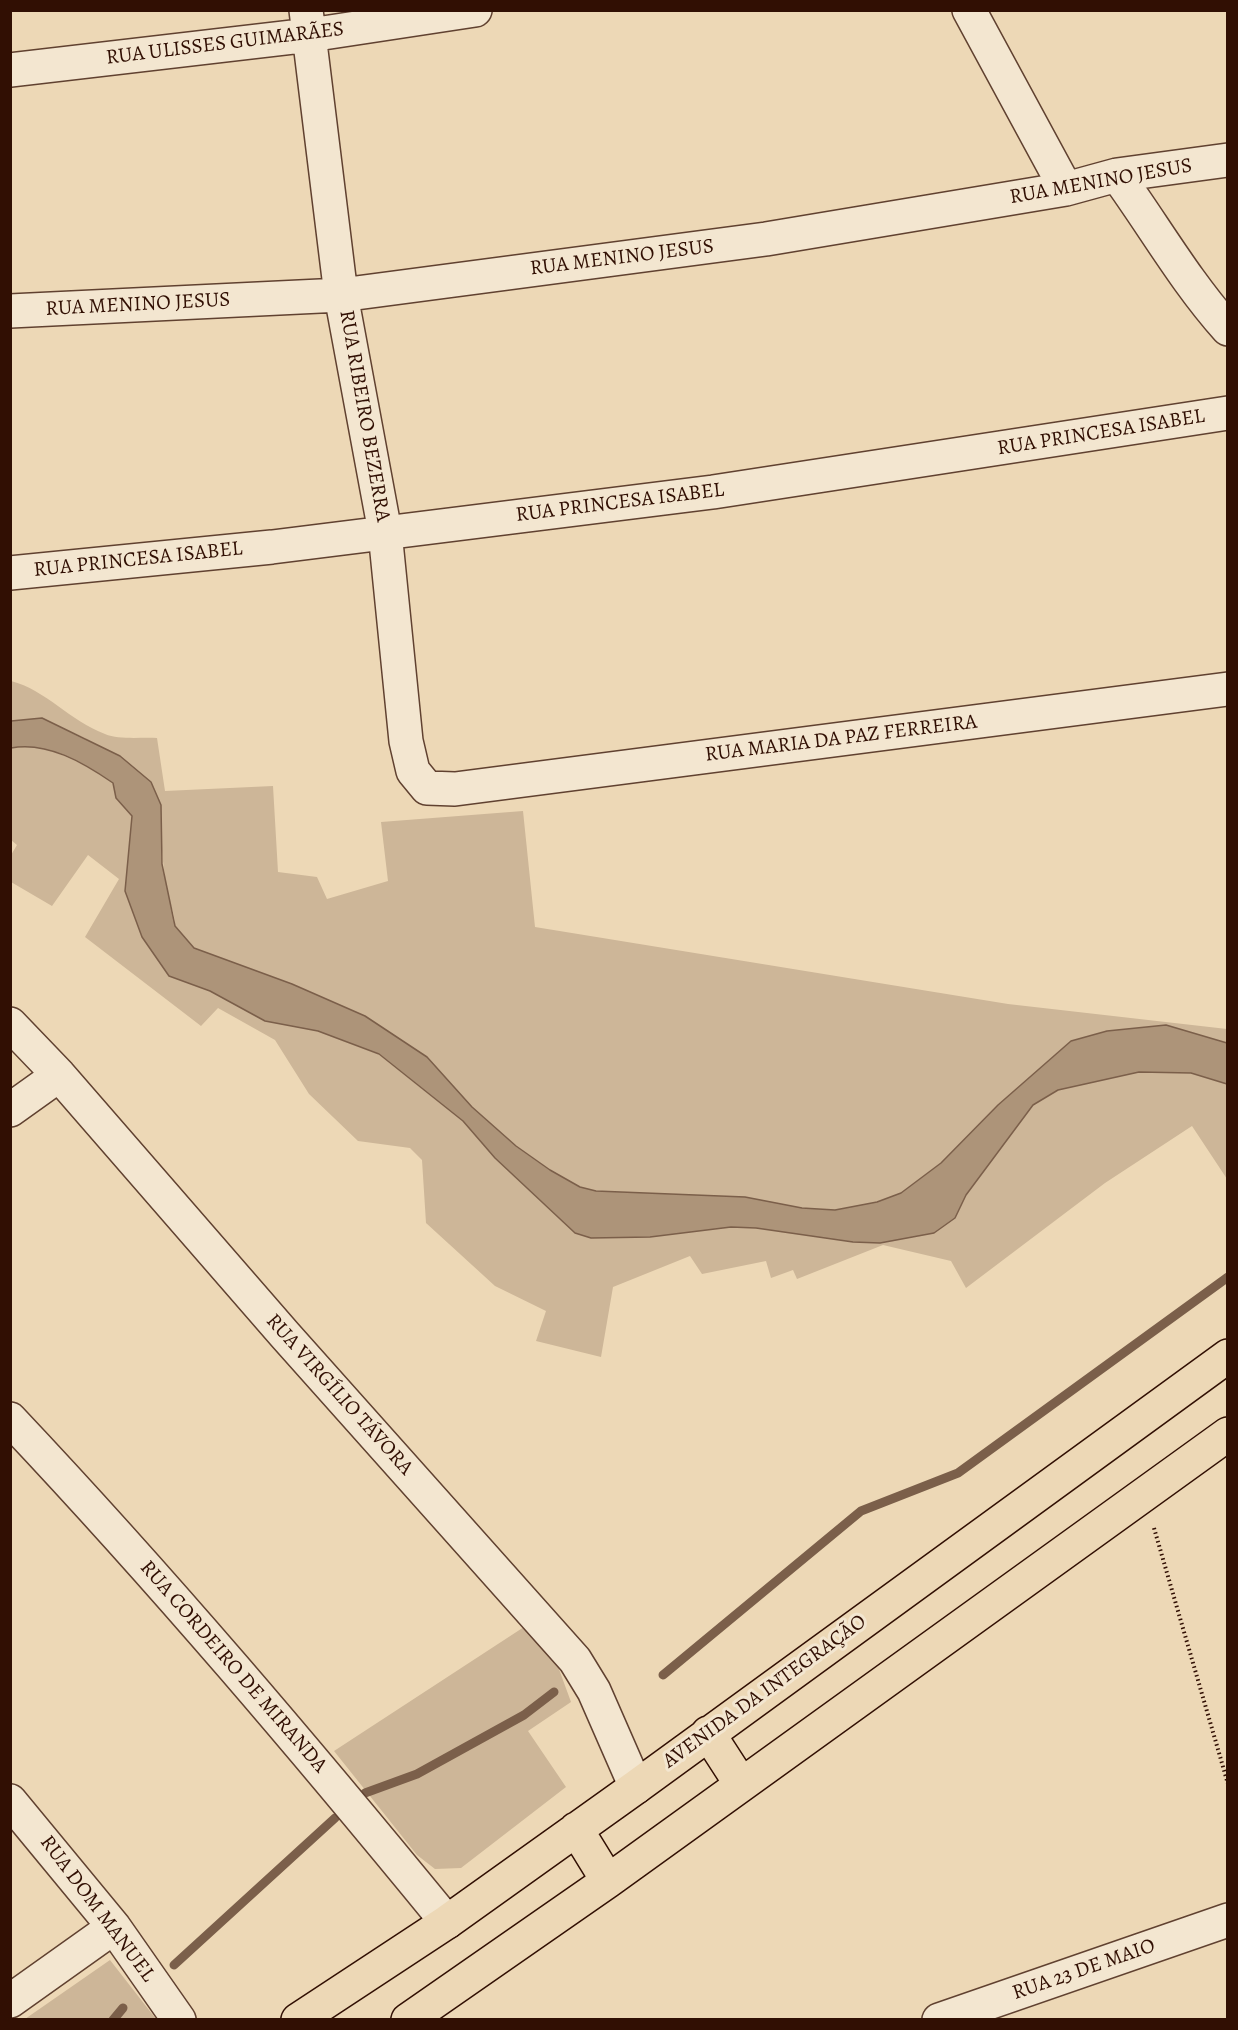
<!DOCTYPE html>
<html>
<head>
<meta charset="utf-8">
<style>
	body { margin:0 }
	#map { position:relative; width:1238px; height:2030px; overflow:hidden; background:#edd8b6; font-family:Alegreya,serif }
	canvas { display:block }
	.frame { position:absolute; inset:0; border:12px solid #310f03; pointer-events:none }
</style>
</head>
<body>
<div id="map">
<canvas width="1238" height="2030"></canvas>
<div class="frame"></div>
</div>
<script>
const g = document.querySelector('canvas').getContext('2d');
g.lineJoin = 'round';
function fill(path, color) { g.fillStyle = color; g.fill(path, 'evenodd'); }
function stroke(path, color, width, dash) { g.strokeStyle = color; g.lineWidth = width; g.lineCap = dash ? 'butt' : 'round'; g.setLineDash(dash || []); g.stroke(path); }
function drawText(font, color, halo, rows, align = 'center') {
  g.font = font + ' Alegreya,serif'; g.lineWidth = 6; g.setLineDash([]); g.textBaseline = 'middle'; g.strokeStyle = halo; g.fillStyle = color; for (const [text, x, y, turn = 0] of rows) {
    g.save(); g.translate(x, y); g.rotate((+turn || 0) * Math.PI / 180); g.textAlign = isNaN(turn) ? turn : align; if (halo) g.strokeText(text, 0, 0); g.fillText(text, 0, 0); g.restore();
  }
}
const green = new Path2D(`
	M11,681C46,690 70,721 105,734C119,740 141,737 157,738L165,791L273,786L278,872L317,877L327,899L388,881L381,822L523,811L535,927L1008,1004L1227,1029V1043L1166,1025L1071,1041L998,1105L941,1163L901,1193L877,1202L835,1210L802,1208L745,1197L596,1191L580,1187L550,1170L516,1146L472,1107L292,984L194,948L175,926C175,913 169,902 167,890C162,861 160,834 161,805L85,738L42,719L11,721Z
	M35,746C63,753 90,767 113,783L116,798L132,816L125,891L142,937L169,976L210,991L265,1021L318,1031L378,1054L463,1121L495,1158L575,1233L650,1237L731,1227L756,1228L853,1242L880,1243L955,1218L966,1195L1033,1105L1058,1090L1139,1072L1191,1073L1227,1084V1179L1192,1126L1105,1183L966,1288L951,1261L883,1245L797,1279L793,1270L771,1278L766,1261L702,1274L690,1256L613,1287L601,1357L536,1341L546,1311L495,1286L426,1223L422,1160L410,1148L358,1141L309,1094L275,1040L218,1008L201,1026L85,937L119,879L88,855L52,906L11,882V855L17,845L11,840V748Z
	M524,1627L556,1661L571,1702L528,1731L566,1787L461,1868L435,1869L417,1855L334,1751Z
	M110,1960L156,2019H25Z`);
const water = new Path2D(`
	M42,718L120,756L151,782L161,805L162,864L175,926L194,948L292,984L365,1016L427,1057L472,1107L516,1146L550,1170L580,1187L596,1191L745,1197L802,1208L835,1210L877,1202L901,1193L941,1163L998,1105L1071,1041L1107,1031L1166,1025L1227,1043V1084L1191,1073L1139,1072L1058,1090L1033,1105L966,1195L955,1218L934,1233L880,1243L853,1242L756,1228L731,1227L650,1237L591,1238L575,1233L495,1158L463,1121L379,1054L318,1031L265,1021L210,991L169,976L142,937L125,891L132,816L116,798L113,783C84,763 47,741 11,748V721Z`);
const stream = new Path2D(`
	M663,1675L861,1511L958,1473L1228,1277
	M365,1793L417,1774L524,1715L554,1692
	M174,1965L335,1818
	M113,2020L123,2008`);
const path = new Path2D(`
	M1154,1528L1228,1784`);
const minor = new Path2D(`
	M306,10L341,295L385,532L406,741L413,771L427,788L455,789L1228,689
	M969,10L1066,189
	M10,70L310,35L475,10
	M1117,175C1154,226 1185,281 1228,329
	M10,311L341,295L766,239L1066,189L1117,175L1228,160
	M10,573L272,547L713,492L1228,413
	M10,1024L59,1075L285,1335L575,1660L594,1691L636,1787
	M10,1110L59,1075
	M10,1801L114,1927L179,2020
	M10,2001L114,1927
	M939,2020L1228,1920`);
const tertiary = new Path2D(`
	M10,1419C163,1581 306,1750 447,1922`);
const primary = new Path2D(`
	M708,1733L741,1784
	M576,1829L608,1881
	M298,2020L447,1922L636,1787L1228,1356
	M408,2020L608,1881L1228,1434`);
const streetNames = [
	["RUA ULISSES GUIMARÃES",225,44,-7],
	["RUA MENINO JESUS",1101,182,-10],
	["RUA MENINO JESUS",622,258,-7],
	["RUA MENINO JESUS",138,305,-3],
	["RUA RIBEIRO BEZERRA",364,416,80],
	["RUA PRINCESA ISABEL",1101,433,-9],
	["RUA PRINCESA ISABEL",620,503,-7],
	["RUA PRINCESA ISABEL",138,560,-6],
	["RUA MARIA DA PAZ FERREIRA",841,739,-7],
	["RUA VIRGÍLIO TÁVORA",339,1395,48],
	["RUA CORDEIRO DE MIRANDA",233,1667,49],
	["AVENIDA DA INTEGRAÇÃO",765,1692,-36],
	["RUA DOM MANUEL",97,1909,53],
	["RUA 23 DE MAIO",1084,1970,-19]
];
fill(green, '#cdb698');
fill(water, '#ad9479');
stroke(water, '#7b5f4a', 1.5);
stroke(stream, '#7b5f4a', 9);
stroke(minor, '#604130', 36);
stroke(tertiary, '#604130', 36);
stroke(primary, '#310f03', 36);
stroke(path, '#310f03', 4, [1.5, 3]);
stroke(minor, '#f3e6d0', 33);
stroke(tertiary, '#f3e6d0', 33);
stroke(primary, '#edd8b6', 33);
drawText('21px', '#310f03', '#f3e6d0', streetNames);
</script>
</body>
</html>
